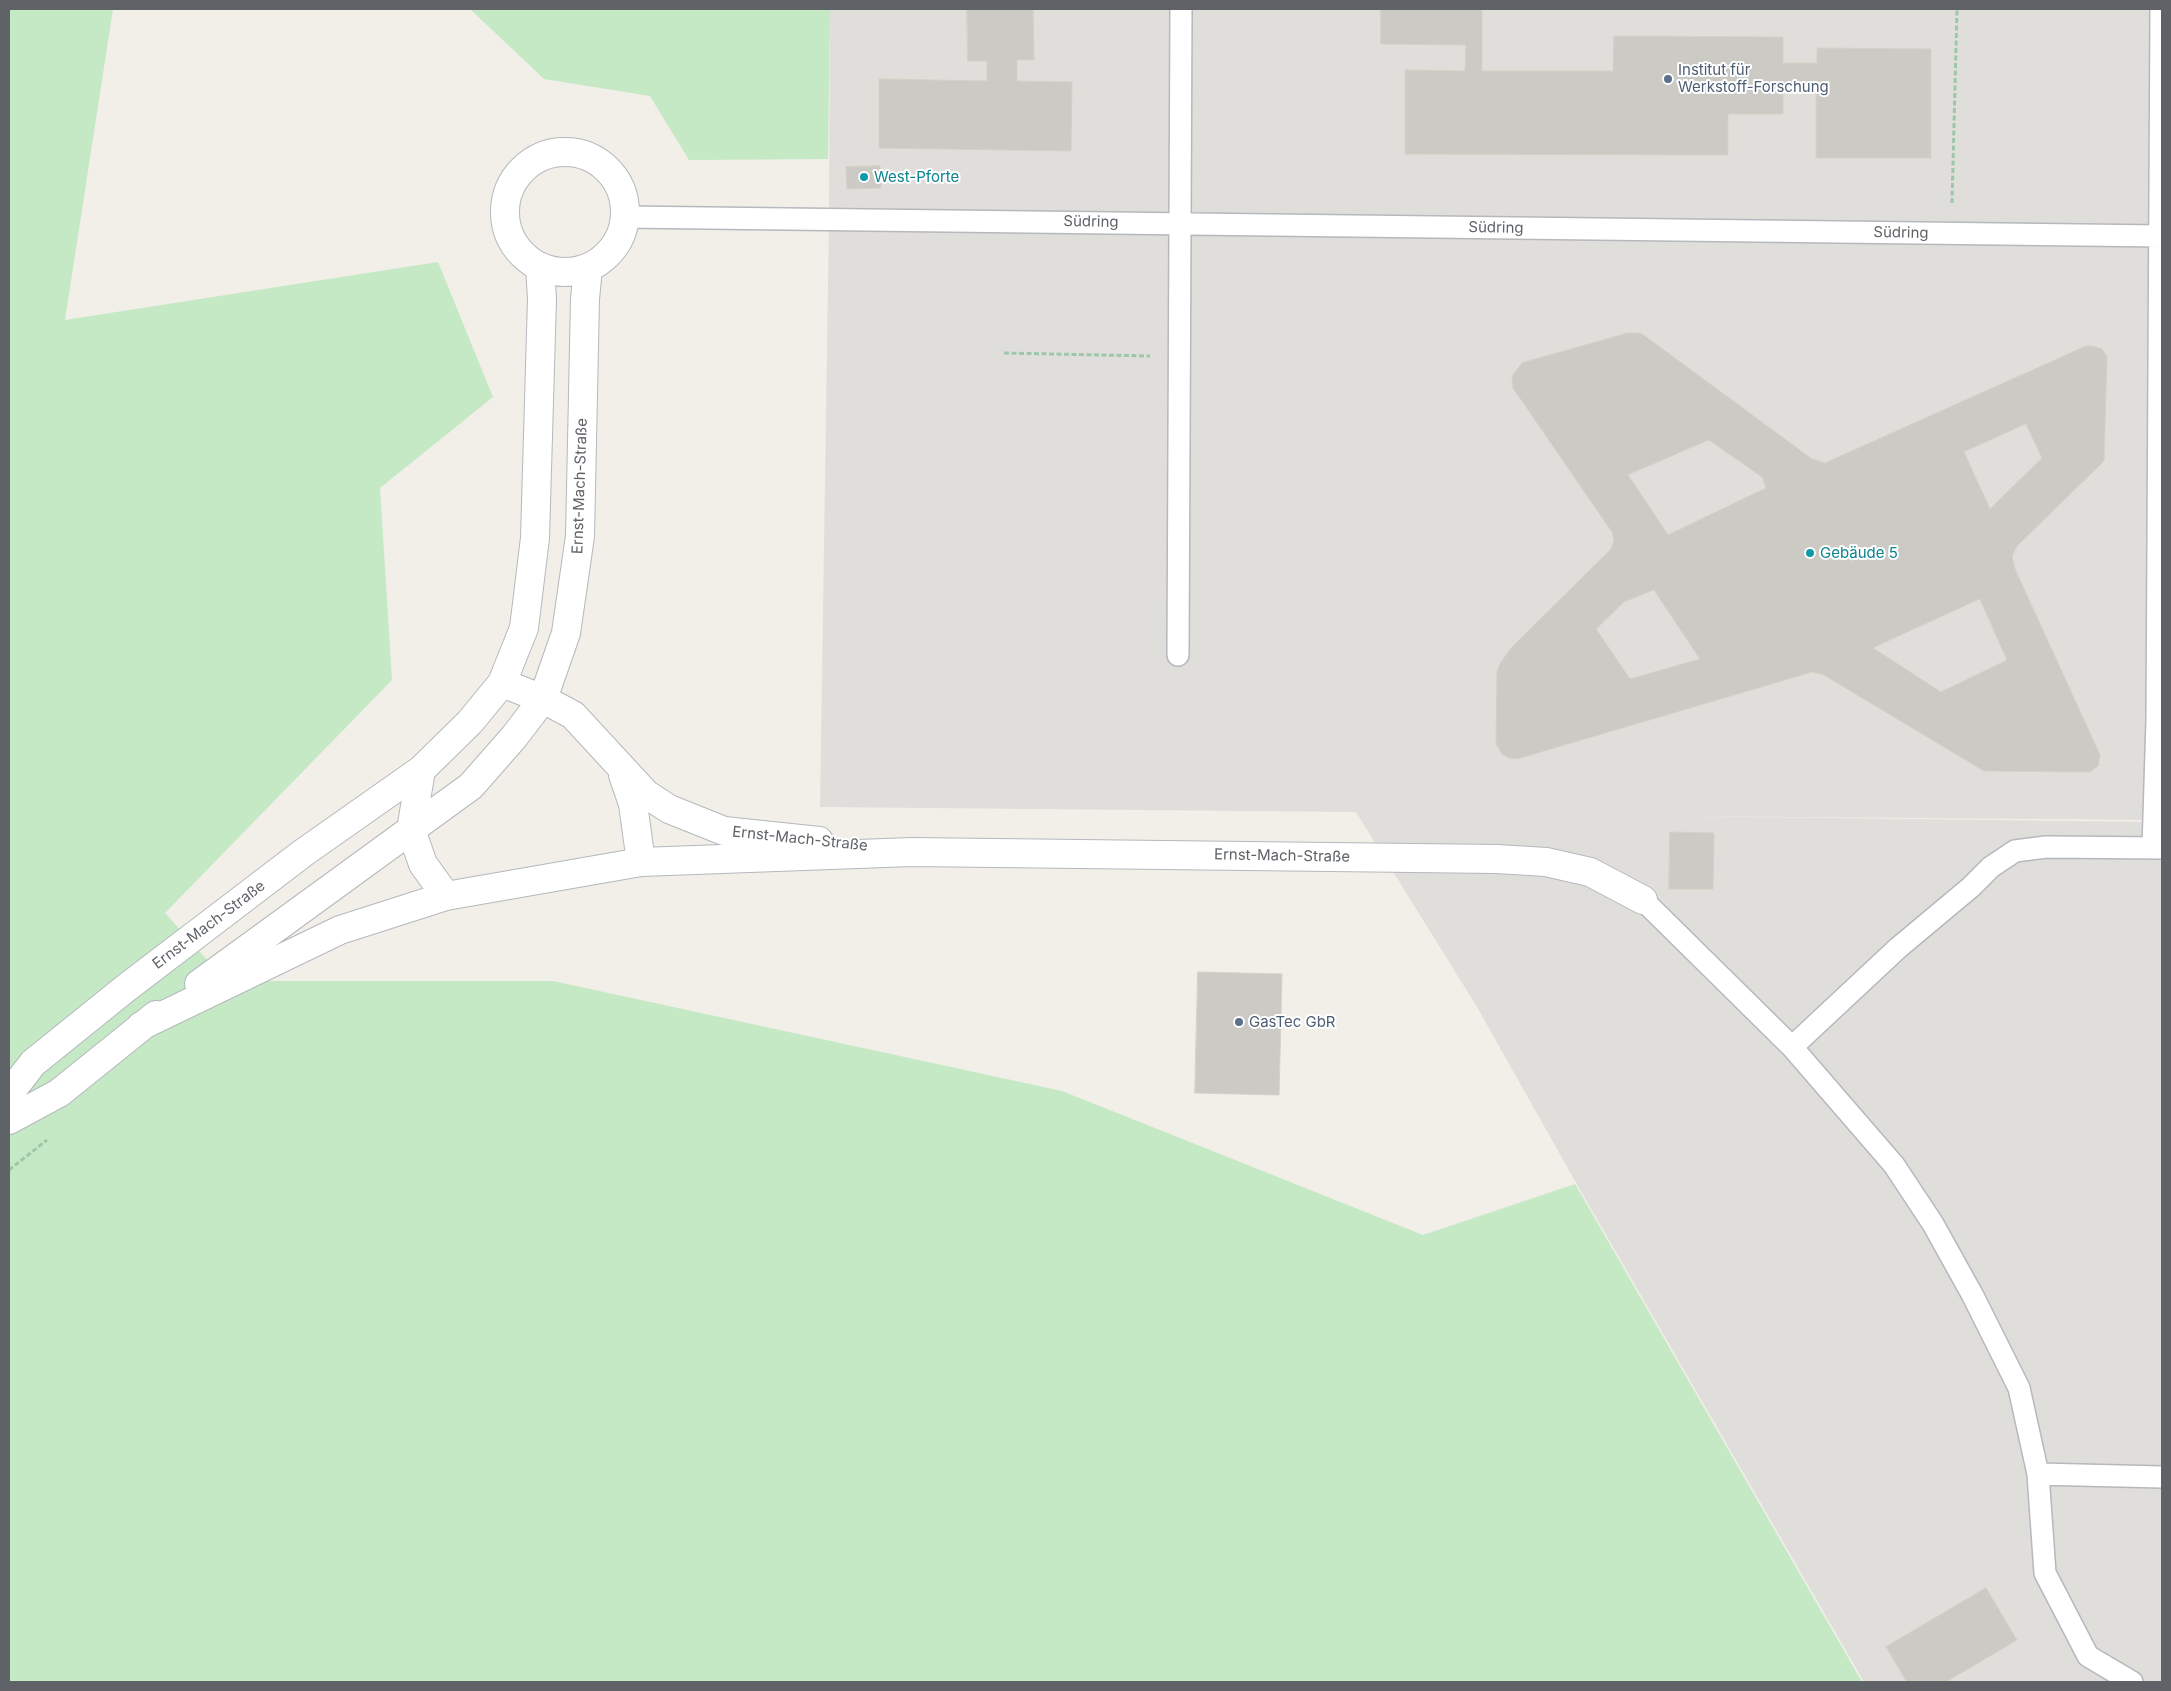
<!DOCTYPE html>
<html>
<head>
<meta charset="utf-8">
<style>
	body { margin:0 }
	#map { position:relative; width:2171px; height:1691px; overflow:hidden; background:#f1efe8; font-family:Inter,sans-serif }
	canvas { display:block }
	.frame { position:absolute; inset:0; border:10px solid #5f6368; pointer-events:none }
</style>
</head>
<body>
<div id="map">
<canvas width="2171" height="1691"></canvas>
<div class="frame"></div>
</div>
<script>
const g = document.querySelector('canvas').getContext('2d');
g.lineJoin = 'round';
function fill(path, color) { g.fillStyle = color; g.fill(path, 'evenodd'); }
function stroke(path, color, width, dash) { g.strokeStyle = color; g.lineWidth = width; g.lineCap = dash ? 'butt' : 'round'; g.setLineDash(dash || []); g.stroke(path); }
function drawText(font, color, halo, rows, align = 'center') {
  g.font = font + ' Inter,sans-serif'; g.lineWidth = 4; g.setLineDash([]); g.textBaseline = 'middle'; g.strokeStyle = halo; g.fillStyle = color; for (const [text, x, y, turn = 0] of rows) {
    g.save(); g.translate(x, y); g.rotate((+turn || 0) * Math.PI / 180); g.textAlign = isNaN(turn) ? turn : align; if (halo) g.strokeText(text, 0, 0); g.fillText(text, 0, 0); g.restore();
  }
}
const industrial = new Path2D(`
	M830,9H2162L2154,820L1667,816L2162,822V1682H1864L1575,1181L1477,1007L1356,812L820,807L829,218Z`);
const green = new Path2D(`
	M9,9H113L65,320L438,262L493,397L380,488L392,680L165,913L226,981H553L1062,1091L1423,1235L1575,1184L1862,1682H9Z
	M470,9H830L828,159L689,160L650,96L544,79Z`);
const building = new Path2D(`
	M967,9H1033L1034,60H1017V81L1072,82L1071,151L879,148V79L987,81V61H968Z
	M1381,9H1482V71H1613L1614,36L1783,37V63H1817V48L1931,49V158H1816V87H1783V114H1728V155L1405,154V70L1465,71L1466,45L1381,44Z
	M880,166L881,188L847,189L846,167Z
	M1628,333H1640L1645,336L1812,459L1825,463L2086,346H2092L2102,349L2107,357L2104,461L2017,546L2012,556L2015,569L2100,755L2098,766L2090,772L1984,771L1822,674L1812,672L1517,759L1509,758L1502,754L1496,744L1497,672L1500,664L1510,649L1611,549L1614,541L1612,532L1513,388L1512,376L1522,363ZM2026,424L2042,458L1990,509L1964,452ZM1709,440L1762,477L1766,488L1668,535L1628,475ZM1654,590L1700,659L1630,679L1596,629L1624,602ZM1980,599L2007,660L1941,692L1873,648Z
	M1670,832L1714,833L1713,889H1669Z
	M1198,972L1282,974L1279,1095L1195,1093Z
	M1986,1588L2017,1640L1946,1682H1907L1886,1647Z`);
const path = new Path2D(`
	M1952,203L1957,9
	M1004,353L1150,356
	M9,1170L47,1140`);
const lane = new Path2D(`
	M625,217L2162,236
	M1178,655L1181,9
	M2153,848L2157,720L2161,9
	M1643,900L1792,1047L1894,1165L1933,1224L1973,1296L2019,1388L2038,1474L2045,1573L2088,1656L2132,1682
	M1792,1047L1898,948L1971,887L1991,867L2015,851L2046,847L2162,848
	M2038,1474L2162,1477`);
const street = new Path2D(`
	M505 212a60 60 0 1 1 120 0a60 60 0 1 1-120 0Z
	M502,683L543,699L573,715L646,794L669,809L724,831L819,841
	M421,770L411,830L423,864L446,896
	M623,775L633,804L641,862
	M199,984L471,786L514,737L543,699L566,633L580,536L585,299L588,268
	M141,1026L340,930L446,896L641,862L912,852L1497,859L1546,862L1590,872L1643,900
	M9,1094L33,1063L126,988L303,853L421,770L470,722L502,683L524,628L535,538L542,299L540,267
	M9,1120L59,1093L156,1015`);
const markers = [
	[1668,79,5,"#5c6f8a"],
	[864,177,5,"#0f9aa8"],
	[1810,553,5,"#0f9aa8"],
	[1239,1022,5,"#5c6f8a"]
];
const serviceNames = [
	["Institut für",1678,70],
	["Werkstoff-Forschung",1678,87],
	["GasTec GbR",1249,1022]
];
const cultureNames = [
	["West-Pforte",874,177],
	["Gebäude 5",1820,553]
];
const streetNames = [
	["Südring",1091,222,1],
	["Südring",1496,228,1],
	["Südring",1901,233,1],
	["Ernst-Mach-Straße",580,486,-88],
	["Ernst-Mach-Straße",800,839,6],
	["Ernst-Mach-Straße",1282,856,1],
	["Ernst-Mach-Straße",209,925,-37]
];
fill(industrial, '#e0deda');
fill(green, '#c5e8c5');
fill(building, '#cccac5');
stroke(building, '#d6d1c6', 1);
stroke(lane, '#b5b8bc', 24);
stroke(street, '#b5b8bc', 30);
stroke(path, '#9cc7a9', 3, [5, 2.5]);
stroke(lane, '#fff', 21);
stroke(street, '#fff', 28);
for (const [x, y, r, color] of markers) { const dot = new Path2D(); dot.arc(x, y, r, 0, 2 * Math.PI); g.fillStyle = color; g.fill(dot); stroke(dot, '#fff', 2); }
drawText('15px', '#4e5e75', '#fff', serviceNames, 'left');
drawText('15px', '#0d838f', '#fff', cultureNames, 'left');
drawText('15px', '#5f6368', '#fff', streetNames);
</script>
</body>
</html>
